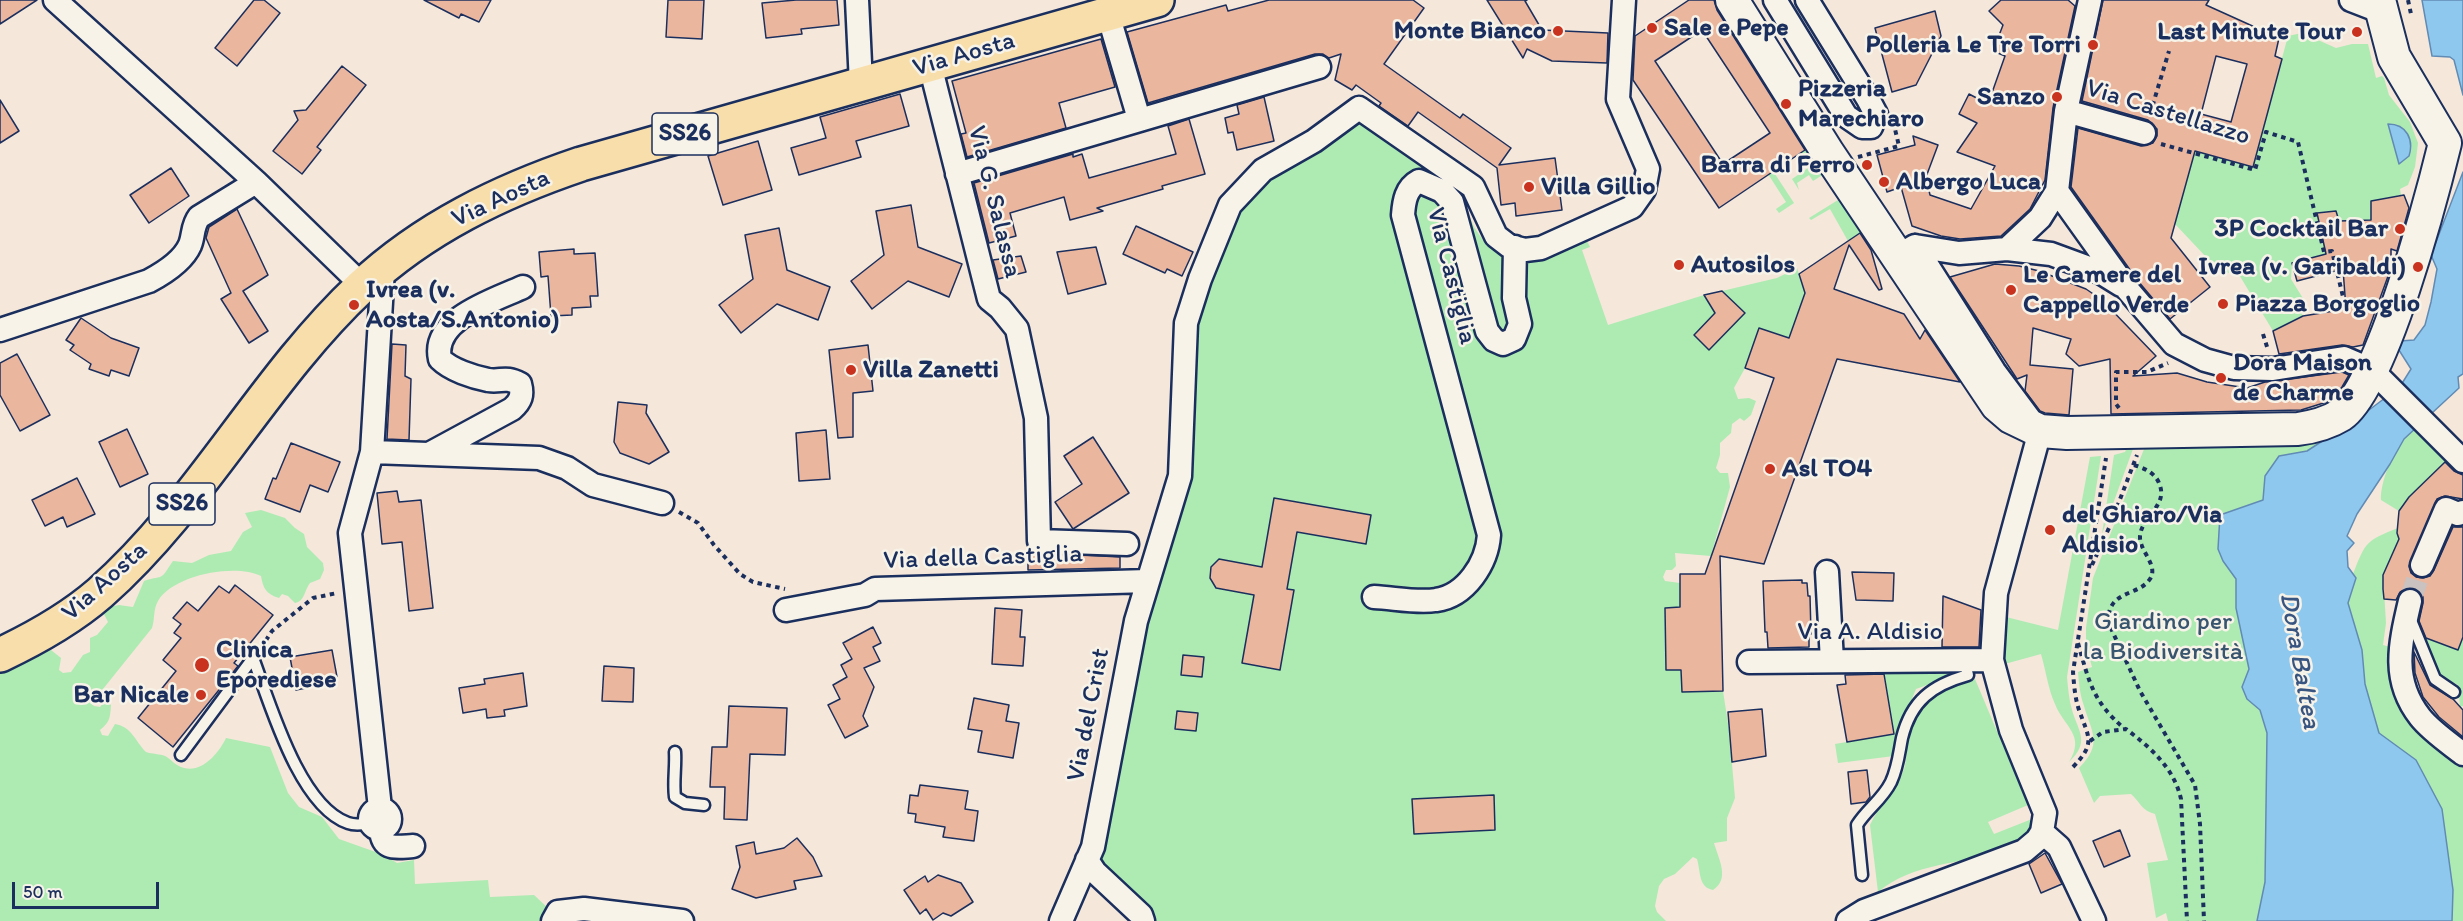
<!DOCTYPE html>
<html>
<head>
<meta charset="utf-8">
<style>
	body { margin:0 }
	#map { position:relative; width:2463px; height:921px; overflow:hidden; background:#f5e7d9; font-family:Itim,sans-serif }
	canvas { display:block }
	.scale { position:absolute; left:12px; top:882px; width:147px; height:27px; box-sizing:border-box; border:3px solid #1b2f5e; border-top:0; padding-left:8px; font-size:18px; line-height:21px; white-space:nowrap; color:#1b2f5e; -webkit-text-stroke:4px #f7f3e8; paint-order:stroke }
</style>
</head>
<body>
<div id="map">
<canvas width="2463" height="921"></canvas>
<div class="scale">50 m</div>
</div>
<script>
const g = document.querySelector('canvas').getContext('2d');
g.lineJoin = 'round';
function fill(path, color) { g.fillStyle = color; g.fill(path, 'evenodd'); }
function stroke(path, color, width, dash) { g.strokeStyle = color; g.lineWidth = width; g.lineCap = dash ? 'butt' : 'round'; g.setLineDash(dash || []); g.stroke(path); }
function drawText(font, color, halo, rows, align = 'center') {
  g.font = font + ' Itim,sans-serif'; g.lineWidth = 5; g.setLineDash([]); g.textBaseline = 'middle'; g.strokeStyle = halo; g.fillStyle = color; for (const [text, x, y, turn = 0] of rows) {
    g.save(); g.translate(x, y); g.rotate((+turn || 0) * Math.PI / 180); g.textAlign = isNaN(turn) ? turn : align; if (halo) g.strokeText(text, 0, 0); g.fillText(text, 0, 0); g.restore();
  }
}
const green = new Path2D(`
	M2302,33L2336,48L2352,44H2368L2376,78L2382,76L2384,78L2389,95L2410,122L2418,143L2415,167L2408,185L2400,189L2401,195L2371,201V220L2339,221L2336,211L2318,213L2326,254L2292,263L2291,279L2304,300L2300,310L2303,316L2273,331L2235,268L2224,276L2175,224L2191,150L2253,166L2288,36Z
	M1361,118L1461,196L1474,227L1487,246L1496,252L1515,261L1544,260L1586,239L1590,247L1582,250L1608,325L1704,295L1715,313L1694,335L1709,349L1744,314L1722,291L1777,278L1797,268L1805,293L1789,338L1759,328L1745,368L1734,388L1738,399L1749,398L1756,401L1751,415L1744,421L1740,418L1732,424L1731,433L1720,443V455L1716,468L1720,473H1728L1730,487L1711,556L1675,553L1676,566L1672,570H1666L1663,577L1665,581L1680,583V607L1665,608L1666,670H1681L1723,691L1729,730L1735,798L1727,818V841L1714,843C1719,860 1730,879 1713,890C1698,887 1701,872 1697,859L1693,857L1675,874L1664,879L1659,886L1655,906L1657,912L1666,921H1148L1097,870L1139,621L1183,476L1190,325L1237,210L1267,176Z
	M1811,146L1823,171L1821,176L1813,181L1809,175L1797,183L1799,190L1792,179L1808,168L1799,154Z
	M1773,171L1794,203L1779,213L1776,209L1786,202L1768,174Z
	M1838,200L1844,201L1866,230L1848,241L1830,209L1811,220L1809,218Z
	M2420,425L2448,458L2409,497L2399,511L2381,500C2380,483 2393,450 2405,438C2409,433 2415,429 2420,425Z
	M2330,436L2307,451L2279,456L2265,476L2263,500L2223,561L2236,579V608L2249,670L2242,687L2247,699L2260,709L2267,733L2265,882L2257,921H2168L2166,913L2156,918L2147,863L2168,860L2155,814C2142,811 2140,802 2131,794L2100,796L2094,803L2079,768C2103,744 2092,733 2084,706C2080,695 2079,684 2078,672L2092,667L2086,645V628L2093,578L2148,439Z
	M2130,439H2134L2133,449L2102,534L2114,455L2125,452Z
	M2101,456L2067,677C2068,688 2069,700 2072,710C2079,733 2090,742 2069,762C2086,735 2064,727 2055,704C2048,689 2046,671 2041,654L2001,665L2002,616L2058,630L2090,457Z
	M261,510L285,518L295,528L304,534L307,547L323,563L324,570L320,579L310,583C304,591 305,601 295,603L288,596L282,594L279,598C266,594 263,588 261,576C235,563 173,575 158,601C153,609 155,620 152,628L103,689L94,696L91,703L94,706L100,707L106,700L111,705C110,718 110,722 100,730L102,735L108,736L115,724C132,727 135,741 146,752C152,754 160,754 165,756C171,759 175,765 181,767C201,775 219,753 226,738L270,747L288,793L299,807L322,817L339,839L384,855L397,863L414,860L415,884L488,880L490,897L534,895L549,909L546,921H0V661L52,646L51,650L61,658L59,670L63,673L71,672L83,655L90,652V638L97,635L108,622L104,614L109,607L119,605L133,607L144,581C166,574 159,582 173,561L192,563L209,555L231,551L243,532L252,527L245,513Z
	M2398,528L2399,541L2383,575L2386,623L2383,645L2397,649L2396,667L2463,758V921H2452L2453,890L2416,760L2379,734L2365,684L2362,650L2348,603L2356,578L2353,574C2366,541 2366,541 2398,528Z
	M2463,637V706L2460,707L2458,685L2438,675L2425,638L2458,650Z
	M1955,667L1957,674L1916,689L1900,728L1894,756L1838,763L1835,744L1894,734L1883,668Z
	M1975,679L2028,805L1988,822L1994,834L2032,819C2032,827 2031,839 2023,844C2017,848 2008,849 2001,851C1959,865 1914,862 1878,892L1870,825C1879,805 1896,790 1904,769C1907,760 1906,750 1908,741C1917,705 1938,686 1975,679Z`);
const water = new Path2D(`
	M2422,0H2463V95L2454,60L2450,57L2432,56Z
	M2388,124C2407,124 2414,140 2409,156L2399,164Z
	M2463,172V374L2458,377L2459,388L2404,439L2390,464L2357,514L2347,536L2354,543L2347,551L2348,567L2356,578L2348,603L2362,650L2365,684L2379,733L2416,760L2442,809L2453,890L2452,921H2257L2265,882L2267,733L2260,710L2247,699L2242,687L2249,669L2236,608V579L2223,561L2218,549L2220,515L2263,500L2265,476L2279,456L2307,451L2361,416L2385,398L2396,393L2411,369L2397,347L2400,341L2414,340L2425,325L2431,302L2437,269L2431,255Z`);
const building = new Path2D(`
	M0,0H37L0,24Z
	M254,0H264L280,13L237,66L215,48Z
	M424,0H491L479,22L461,14L459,18Z
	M668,0H704L702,39L666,37Z
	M796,0H837L839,25L801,29L802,34L766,38L762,3Z
	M1269,0H1413L1424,8L1384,64L1460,118L1463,114L1511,148L1499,165L1555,158L1562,210L1516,216L1515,203L1501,205L1497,168L1418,112L1408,126L1379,106L1381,103L1356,85L1352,90L1335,80L1341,54L1329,58L1323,54H1315L1148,103L1127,32L1226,5L1228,11Z
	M1487,0H1527L1525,1L1542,30L1608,33L1607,63L1552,61L1527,49L1523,58Z
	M1689,0H1714L1717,10L1805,150L1719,208L1633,80L1635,36ZM1702,30L1770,133L1723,164L1655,61Z
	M2001,0H2068L2075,6L2053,108L2045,180L2030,209L2001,236L1960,239L1941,236L1912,226L1901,187L1887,192L1877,155L1915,145L1913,136L1938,145L1926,177L1930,195L1971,209L1995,166L1957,152L1977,123L1959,114L1969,94L1988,104L2005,56L1993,51L2003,25L1989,11Z
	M2103,0H2209L2206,5L2279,38L2275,56L2282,59L2253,167L2195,151L2171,238L2210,287L2170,319L2138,281L2071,187L2078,128L2141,146L2153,143L2157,136V129L2148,120L2082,101ZM2216,56L2247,64L2231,122L2201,114Z
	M1935,11L1941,36L1916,85L1892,92L1875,28Z
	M1101,39L1115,87L1059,103L1066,128L967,157L961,134L966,133L952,81Z
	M342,66L366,85L317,147L321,150L302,174L273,151L298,120L294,111L306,110Z
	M900,94L909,126L856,141L861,157L799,175L791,148L826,138L820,117Z
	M1264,97L1274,141L1237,150L1233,132L1228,133L1225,118L1239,114L1237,105Z
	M0,100L19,131L0,143Z
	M1189,119L1205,174L1162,186L1163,189L1097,208L1103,211L1070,220L1064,197L1010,213L1016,236L989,243L974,183L1073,154V157L1082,154L1089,178L1176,154L1168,126Z
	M758,141L772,190L723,205L708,156Z
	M171,168L189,196L149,223L130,195Z
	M2404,195L2409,208L2397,251L2391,249V268L2363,345L2353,347L2342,345L2279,354L2273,331L2303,316L2346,309L2343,269L2297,281L2292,263L2326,254L2317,213L2336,211L2339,221L2371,220V201Z
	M911,205L918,247L962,264L949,297L908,281L872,309L851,281L884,255L876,211Z
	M237,209L268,275L243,291L268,331L249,343L221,299L231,293L206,238L209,227Z
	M1136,226L1193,252L1182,276L1167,269L1165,273L1123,254Z
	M779,228L787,270L830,287L818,320L777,304L741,333L719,305L753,279L745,235Z
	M1860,233L1871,250L1882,289L1879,290L1849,245L1834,289L1904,314L1920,339L1925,330L1960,382L1837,359L1764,564L1720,556L1723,691L1682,692L1681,670H1666L1665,608L1680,607V574H1705L1774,378L1745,368L1759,328L1789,338L1805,293L1799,274Z
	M1096,247L1106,284L1068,294L1057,252Z
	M574,249V254L595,253L598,296H590L591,307L572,308V315L551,316L548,276L541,277L539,252Z
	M1021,256L1026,272L998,279L993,260Z
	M1995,264L2019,266L2039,271L2086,289L2102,300L2156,356L2133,376L2177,373L2207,382L2247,388L2265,382L2342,372L2349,375L2342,387L2330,401L2301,410L2111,414L2110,359L2079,366L2066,354L2071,339L2033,328L2030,365L2073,369L2069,415L2045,413L2040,411L2025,391L2027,375L2017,379L1950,277Z
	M1722,291L1745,313L1709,350L1694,335L1715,313L1704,295Z
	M81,318L111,338L139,348L129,376L111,370L109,376L89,369L91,364L70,350L74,345L66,340Z
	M392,344L406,345L405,376L411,379L409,440L387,439Z
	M868,345L873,391L853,393V437L838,438L829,350Z
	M17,354L50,415L20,431L0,395V363Z
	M618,402L647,405L646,413L669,452L649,464L620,453L614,442Z
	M127,429L148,474L120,487L99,442Z
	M826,430L830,479L799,481L796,433Z
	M1093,437L1129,493L1073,529L1055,502L1082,484L1064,456Z
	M291,443L340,462L328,492L310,485L300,512L265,499L273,478L276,479Z
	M2445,462L2454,471L2463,475V499L2445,496L2437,499L2409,566L2411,573L2416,577L2423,578L2430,576L2434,570L2453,527H2463V637L2458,650L2426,638L2419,621L2423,603V597L2419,591L2412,588H2406L2400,592L2396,600L2384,599L2383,589V575L2399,539L2397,533L2399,511L2409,497Z
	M77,478L95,514L67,527L63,517L45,526L32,500Z
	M397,491L399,502L421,500L433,608L409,611L402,542L382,544L377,493Z
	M1274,498L1371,515L1366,544L1297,532L1287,589L1294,590L1280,670L1242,663L1254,595L1216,588L1210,578L1211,567L1219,559L1262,567Z
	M1028,552L1120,557V568L1028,570Z
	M1852,572L1894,573L1893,601L1856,600Z
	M1802,580V583H1807L1808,596H1810L1811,634H1809V647L1768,648L1767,632H1765L1763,581Z
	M235,585L273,615L234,663L238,666L227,680L173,747L138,718L176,671L163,660L181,638L174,633L181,624L173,618L187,602L198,611L219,586L229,593Z
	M1943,596L1981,610L1979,647H1942Z
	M995,608L1022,610L1020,637H1025L1023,666L992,664Z
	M873,627L881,643L873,647L880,661L864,668L874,687L863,716L868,726L845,738L828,705L840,699L833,685L847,677L841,665L852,659L843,643Z
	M332,650L337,677L310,682L311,687L296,690L290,657Z
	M2414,652L2430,685L2453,699L2463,710V737L2439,717L2423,697L2415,673Z
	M1183,655L1204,657L1202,677L1181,675Z
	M604,666L634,668L633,702L602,701Z
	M523,673L527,706L504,710L505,716L487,718L486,709L463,713L459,688L485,684L484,679Z
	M1884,674L1894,734L1847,742L1837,685L1846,684L1845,675Z
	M974,698L1009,705L1006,721L1019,723L1013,758L978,752L982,731L968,729Z
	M729,706L787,708L785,755L750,754L747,820L724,819L725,787H710L712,747H727Z
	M1762,709L1766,756L1732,762L1728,712Z
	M1177,711L1198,713L1196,731L1175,729Z
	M1867,770L1870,797L1866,802L1851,804L1848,772Z
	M920,785L968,791L965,809L978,811L974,841L943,837L945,827L915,822L916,814L908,813L910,795L918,796Z
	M1494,795L1495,830L1414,834L1412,799Z
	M2120,830L2130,856L2104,867L2093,841Z
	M797,838L813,857L822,876L794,881L796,889L756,898L732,889L740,867L736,846L754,842L756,854L784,848Z
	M2045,853L2062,884L2041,893L2029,864Z
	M938,875L961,883L973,902L951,916L943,913L933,920L926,909L920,914L904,890L925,876L928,882Z`);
const minorTunnel = new Path2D(`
	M2410,601L2422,565`);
const path = new Path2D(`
	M2408,0L2411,14
	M2150,114L2169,51
	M2161,144L2255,170L2266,132L2298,142L2324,252L2332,251L2344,301L2348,303
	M1858,157L1899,146L1894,125
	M2263,334L2268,350
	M2119,408L2116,404V372H2147L2168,363
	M2134,465C2144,468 2155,473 2159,483C2169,506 2142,515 2140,536C2139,551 2159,565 2150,579C2138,597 2108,589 2108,622L2140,691L2195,785L2200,824L2204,921
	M679,512L698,523L714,545L740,574L753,582L785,589
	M2092,565L2109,528L2137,455
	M2078,643C2089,682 2093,702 2125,729
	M261,648L272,631L313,598L337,593
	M2090,741L2103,732L2126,729C2151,748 2174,768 2181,799L2187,921
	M2073,767C2096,743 2089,738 2079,710C2075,698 2074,685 2073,672L2106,458`);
const service = new Path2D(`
	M2410,618L2435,679L2454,692
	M675,752C676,767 673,782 675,797L685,803L704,805
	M181,755L253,658C270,703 299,806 348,823C356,826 363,824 371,823
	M1862,875L1857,825C1867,809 1882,800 1891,782C1898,767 1899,753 1902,738C1911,701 1932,685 1968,675L1964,660`);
const minor = new Path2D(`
	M55,0L256,182L363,286
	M857,0L861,84
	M1775,0L1846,116L1862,127H1871L1876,114L1868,99L1807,0
	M2351,0L2382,12
	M1108,14L1139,119
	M930,65L989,299L1000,308L1017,329L1036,418L1039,541L1127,544
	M2066,111L2144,133
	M957,174L1319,67
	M2057,191L2127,289L2174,344L2205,360L2234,368L2273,369L2344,358L2372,370L2463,461
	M1915,246L1994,371L2029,418
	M2007,249L2040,218L2057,191L2066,111L2090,0
	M1898,256L1915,246L1959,253L2007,249L2051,254L2100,272L2121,285
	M383,269L372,452L539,458L567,468L593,485L662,503
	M0,330L149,281C164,273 183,261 190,245C194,235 192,226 199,217L256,182
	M372,452L350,533L380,808
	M429,454L512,409C521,401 523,395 520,384C505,376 502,382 488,380C473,377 451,370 440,359C431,319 495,300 523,287
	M2422,565L2446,509L2458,514L2463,512
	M1827,572L1832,661
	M1374,597C1394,598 1417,603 1436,600C1466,596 1487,563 1489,535L1403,215C1404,201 1406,188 1419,181L1442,191L1452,202L1487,331L1494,340L1503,344L1514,339L1520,324L1514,298L1515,247
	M2410,601C2400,644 2391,680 2420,717C2431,731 2449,743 2463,754
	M786,610L865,595L875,589L1148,581
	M1749,662L1992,660
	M370 819a10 10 0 1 1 20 0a10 10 0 1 1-20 0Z
	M381,829C382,851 396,847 413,846
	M2042,832L2059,847L2094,921
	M1087,860L1095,872L1141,915L1143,921
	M553,921L558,912L584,909L682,921
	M1061,921L1093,847L1136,621L1180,476L1186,323L1200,279L1230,205L1263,170L1314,141L1359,108L1473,187L1496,236L1509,246L1525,250L1541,248L1632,207L1644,190L1648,169L1618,99L1624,0
	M1848,921L1864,911L2024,851L2037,840L2042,832L2045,813L2011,730L1992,660L1996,593L2040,431`);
const secondary = new Path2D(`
	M1732,0L1828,153L1997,405L2011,417L2040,431L2067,433L2298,429C2313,427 2328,423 2341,415C2382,387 2432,196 2445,143
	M2379,0L2394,57L2445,143`);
const primary = new Path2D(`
	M0,655C36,638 70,619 100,593C201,504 263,379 361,287C424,228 501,191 581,164L1157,0`);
const markers = [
	[1652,28,6,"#c8321e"],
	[1558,31,6,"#c8321e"],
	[2357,32,6,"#c8321e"],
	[2093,45,6,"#c8321e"],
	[2057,97,6,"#c8321e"],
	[1786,104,6,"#c8321e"],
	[1867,165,6,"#c8321e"],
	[1884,182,6,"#c8321e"],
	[1529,187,6,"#c8321e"],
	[2400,229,6,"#c8321e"],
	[1679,265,6,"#c8321e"],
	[2418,267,6,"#c8321e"],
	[2011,290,6,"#c8321e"],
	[2223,304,6,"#c8321e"],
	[354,305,6,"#c8321e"],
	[851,370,6,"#c8321e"],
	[2221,378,6,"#c8321e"],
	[1770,469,6,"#c8321e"],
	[2050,530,6,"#c8321e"],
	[202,665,8,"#c8321e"],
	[201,695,6,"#c8321e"]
];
const shields = [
	[685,134,66],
	[182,504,66]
];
const shieldNames = [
	["SS26",685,134],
	["SS26",182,504]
];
const poiNames = [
	["Sale e Pepe",1664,28],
	["Monte Bianco",1546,31,"right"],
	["Last Minute Tour",2345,32,"right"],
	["Polleria Le Tre Torri",2081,45,"right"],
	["Pizzeria",1798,89],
	["Marechiaro",1798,119],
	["Sanzo",2045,97,"right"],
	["Barra di Ferro",1855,165,"right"],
	["Albergo Luca",1896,182],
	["Villa Gillio",1541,187],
	["3P Cocktail Bar",2388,229,"right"],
	["Autosilos",1691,265],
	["Ivrea (v. Garibaldi)",2406,267,"right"],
	["Le Camere del",2023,275],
	["Cappello Verde",2023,305],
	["Ivrea (v.",366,290],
	["Aosta/S.Antonio)",366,320],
	["Piazza Borgoglio",2235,304],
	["Dora Maison",2233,363],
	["de Charme",2233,393],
	["Villa Zanetti",863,370],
	["Asl TO4",1782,469],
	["del Ghiaro/Via",2062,515],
	["Aldisio",2062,545],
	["Clinica",216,650],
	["Eporediese",216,680],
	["Bar Nicale",189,695,"right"]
];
const streetNames = [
	["Via Aosta",964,55,-16],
	["Via Castellazzo",2168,113,17],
	["Via Aosta",501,199,-25],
	["Via G. Salassa",994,202,76],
	["Via Castiglia",1451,276,76],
	["Via della Castiglia",983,558,-2],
	["Via Aosta",105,582,-42],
	["Via A. Aldisio",1870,632],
	["Via del Crist",1089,715,-79]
];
const parkNames = [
	["Giardino per",2163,622],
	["la Biodiversità",2163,652]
];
const waterNames = [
	["Dora Baltea",2299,661,80]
];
fill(green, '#adebb3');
fill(water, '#8fc8ee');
stroke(water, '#618bb4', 1.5);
fill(building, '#ebb69e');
stroke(building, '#1b2f5e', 1.5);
stroke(minorTunnel, '#c9c2c0', 22, [22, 11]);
stroke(service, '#1b2f5e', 15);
stroke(minor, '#1b2f5e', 27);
stroke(secondary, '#1b2f5e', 36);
stroke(primary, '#1b2f5e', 38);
stroke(path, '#1b2f5e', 4, [4.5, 4.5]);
stroke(service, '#f7f3e8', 10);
stroke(minor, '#f7f3e8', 22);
stroke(secondary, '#f7f3e8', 32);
stroke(primary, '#f8deab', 33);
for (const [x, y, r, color] of markers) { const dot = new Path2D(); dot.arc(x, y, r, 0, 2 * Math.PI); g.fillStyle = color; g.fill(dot); stroke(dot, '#f7f3e8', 2); }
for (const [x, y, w] of shields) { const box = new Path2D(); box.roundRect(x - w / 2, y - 21, w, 42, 4.5); g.fillStyle = '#f7f3e8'; g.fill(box); stroke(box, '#1b2f5e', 1.5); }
drawText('bold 24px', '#1b2f5e', null, shieldNames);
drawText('bold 26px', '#1b2f5e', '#f7f3e8', poiNames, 'left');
drawText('26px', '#1b2f5e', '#f7f3e8', streetNames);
drawText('26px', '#38556f', '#f7f3e8', parkNames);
drawText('italic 27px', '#385582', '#f7f3e8', waterNames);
</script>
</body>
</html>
